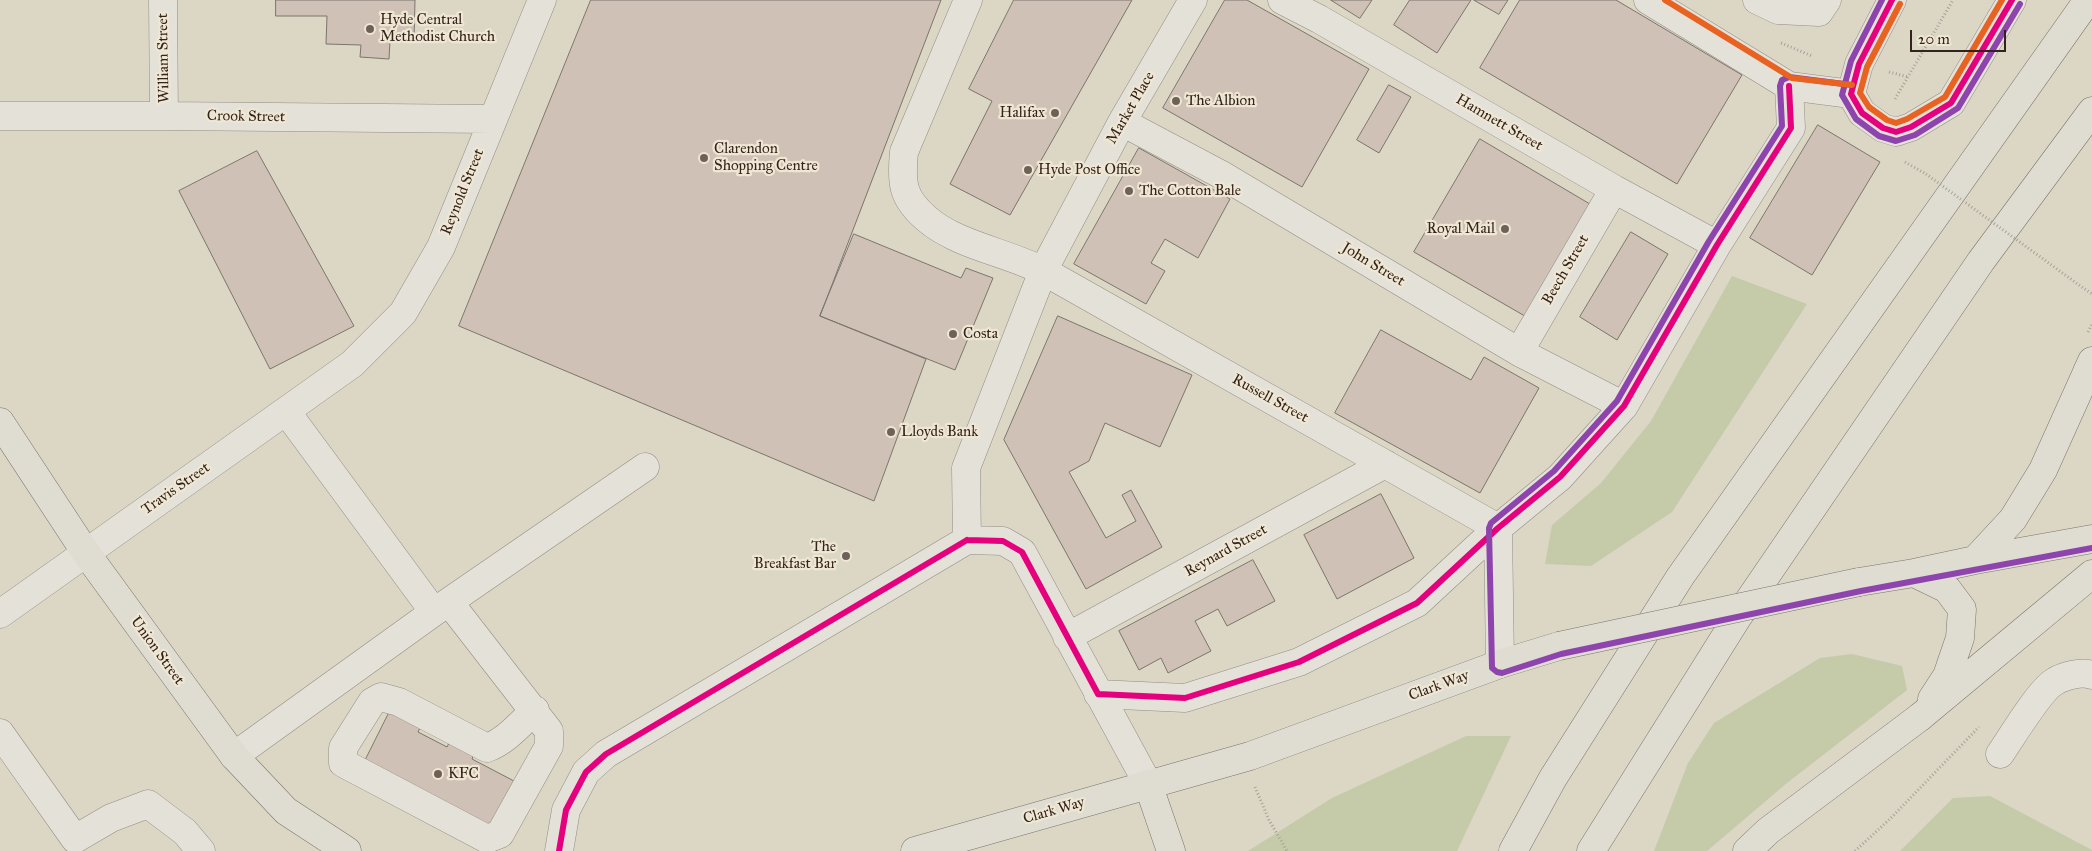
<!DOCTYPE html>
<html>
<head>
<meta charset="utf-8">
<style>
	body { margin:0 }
	#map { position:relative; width:2092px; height:851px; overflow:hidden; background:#dcd6c5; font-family:"IM FELL Great Primer",serif }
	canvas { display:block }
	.scale { position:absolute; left:1910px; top:30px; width:96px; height:22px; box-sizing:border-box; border:2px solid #33231d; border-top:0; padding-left:6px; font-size:15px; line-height:18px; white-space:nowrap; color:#33231d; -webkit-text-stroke:4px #efe7d3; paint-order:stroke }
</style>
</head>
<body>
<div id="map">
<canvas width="2092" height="851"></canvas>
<div class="scale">20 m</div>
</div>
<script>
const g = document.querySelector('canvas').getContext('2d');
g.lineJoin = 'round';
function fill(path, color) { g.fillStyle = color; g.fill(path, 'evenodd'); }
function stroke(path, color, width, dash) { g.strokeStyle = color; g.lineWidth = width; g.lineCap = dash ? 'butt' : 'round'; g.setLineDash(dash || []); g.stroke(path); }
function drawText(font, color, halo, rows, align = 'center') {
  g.font = font + ' "IM FELL Great Primer",serif'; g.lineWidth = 4.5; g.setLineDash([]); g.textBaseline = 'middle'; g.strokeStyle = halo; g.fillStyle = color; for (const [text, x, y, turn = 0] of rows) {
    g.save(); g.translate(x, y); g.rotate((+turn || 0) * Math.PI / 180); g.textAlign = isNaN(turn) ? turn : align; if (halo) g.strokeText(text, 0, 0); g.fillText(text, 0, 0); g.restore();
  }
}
const green = new Path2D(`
	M1732,276L1807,304L1672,512L1591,566L1545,564L1552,525L1601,483L1651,421Z
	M1852,654L1902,666L1907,690L1787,783L1707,851H1654L1688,763L1714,723L1820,658Z
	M1466,736H1511L1457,851H1248L1332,798Z
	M1990,796L2092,850V851H1900L1953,798Z`);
const building = new Path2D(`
	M276,0H415L414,41H390L389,59L360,57L361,45L326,44L327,16H276Z
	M591,0H941L820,316L926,359L874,501L459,326Z
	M1014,0H1132L1010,215L950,184L992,101L969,89Z
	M1225,0H1247L1369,69L1302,187L1163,108Z
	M1331,0H1372L1360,18Z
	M1410,0H1471L1437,53L1394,25Z
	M1474,0H1508L1499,14Z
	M1520,0H1616L1742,75L1677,184L1480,68Z
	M1389,85L1411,97L1379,153L1357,140Z
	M1818,125L1880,162L1812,275L1750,238Z
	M1480,139L1595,207L1530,319L1414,252Z
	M1139,148L1230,199L1198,258L1165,239L1151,263L1165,271L1146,304L1074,264Z
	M257,151L354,326L270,369L179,191Z
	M1631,232L1668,254L1617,340L1580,317Z
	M854,234L961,278L966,268L993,278L955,370L820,316Z
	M1058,316L1192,375L1160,447L1105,423L1089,461L1069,472L1106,538L1136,521L1122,495L1131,490L1162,547L1086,589L1004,440Z
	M1381,330L1471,380L1484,357L1539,388L1480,493L1335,413Z
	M1381,494L1414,558L1337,599L1304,535Z
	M1253,560L1275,601L1227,626L1218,609L1195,621L1211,651L1168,673L1161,658L1139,670L1119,631Z
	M390,711L421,726L418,732L447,747L451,739L475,751L472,759L514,781L488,831L362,767Z`);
const path = new Path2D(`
	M1781,43L1812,56
	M1889,72L1908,77
	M1895,99L1953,0
	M1905,162L1926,174
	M2079,285L2092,294
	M2088,332L2092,324
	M1255,787L1269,820L1287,851
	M1855,851L1891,818L1979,727`);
const minor = new Path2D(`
	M163,0L164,116
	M968,0L904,152C901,183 902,198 927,219C958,246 1011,253 1047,273C1197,358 1347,443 1498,528
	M1282,0L1319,19L1614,189L1717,245
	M1648,0L1789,86L1851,94
	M1757,0L1778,10L1819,12L1827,0
	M1892,0L1859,64L1851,94L1862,113L1883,128L1896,132L1911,127L1951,103L2012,0
	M0,116H164L493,119
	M1122,122L1220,174L1519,352L1624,406
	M1519,352L1614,189
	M286,411L434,612
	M1498,528L1500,664
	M967,540L966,468L1043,271L1122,122L1193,0
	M967,540L1003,541L1022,552L1148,784
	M449,602L549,731V746L500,834L487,839L343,763V748L372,702L381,697L399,702L487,748C506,741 520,724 535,710
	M0,614L352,364L403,313L441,247L542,0
	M1067,637L1385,464
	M1098,694L1185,698L1299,662L1417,603L1498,528L1560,477L1624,406L1717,245L1791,128L1789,86
	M0,733L75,839L111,818L148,804L185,832L201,851
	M2000,754C2011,738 2040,690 2054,682C2063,676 2082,671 2092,675
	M234,756L434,612L645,467
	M559,851L566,810L586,772L606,754L967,540`);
const major = new Path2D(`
	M0,422L86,553L234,756L286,811L347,851
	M1975,560L2013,519L2043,470L2088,370
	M1914,573L1947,589L1962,609L1960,638L1947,676L1932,699
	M1859,582L1914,573L1975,560L2092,539
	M1920,717L2092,574
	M1148,784L1171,851
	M915,851L1250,756L1500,664L1559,646`);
const highway = new Path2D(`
	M2088,370L2092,361
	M1513,851L1553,778L1680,577L2088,0
	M1591,851L1737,618L1981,261L2092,111
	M1747,851L1768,831L1920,717`);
const pathBridge = new Path2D(`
	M1926,174L2079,285`);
const majorBridge = new Path2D(`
	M1559,646L1859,582`);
const bus1 = new Path2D(`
	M1892,0L1859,64L1851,94L1862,113L1883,128L1896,132L1911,127L1951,103L2012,0
	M967,540L1003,541L1022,552L1098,694
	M1098,694L1185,698L1299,662L1417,603L1498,528L1560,477L1624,406L1717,245L1791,128L1789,86
	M559,851L566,810L586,772L606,754L967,540`);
const bus2 = new Path2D(`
	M1882,0L1851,61L1842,95L1856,119L1879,136L1896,141L1915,135L1958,108L2020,4
	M1852,85L1789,77L1782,80L1780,86L1782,126L1709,241L1617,401L1554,471L1491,523L1489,528L1492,668L1497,672L1502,673L1561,654L1861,591L2092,548`);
const bus3 = new Path2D(`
	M1665,0L1792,78L1852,85
	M1900,4L1867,67L1860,93L1869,107L1887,120L1896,123L1907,119L1945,97L2002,0`);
const markers = [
	[370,29,5,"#6e6258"],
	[1176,101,5,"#6e6258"],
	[1055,113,5,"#6e6258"],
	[704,158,5,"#6e6258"],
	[1028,170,5,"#6e6258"],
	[1129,191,5,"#6e6258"],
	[1505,229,5,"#6e6258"],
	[953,334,5,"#6e6258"],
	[891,432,5,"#6e6258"],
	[846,556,5,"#6e6258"],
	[438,774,5,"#6e6258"]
];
const poiNames = [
	["Hyde Central",380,20],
	["Methodist Church",380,37],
	["The Albion",1186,101],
	["Halifax",1045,113,"right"],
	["Clarendon",714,149],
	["Shopping Centre",714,166],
	["Hyde Post Office",1038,170],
	["The Cotton Bale",1139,191],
	["Royal Mail",1495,229,"right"],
	["Costa",963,334],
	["Lloyds Bank",901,432],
	["The",836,547,"right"],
	["Breakfast Bar",836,564,"right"],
	["KFC",448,774]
];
const streetNames = [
	["William Street",164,58,-91],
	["Market Place",1131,108,-60],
	["Crook Street",246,117,1],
	["Hamnett Street",1499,123,30],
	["Reynold Street",463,192,-68],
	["John Street",1373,265,31],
	["Beech Street",1566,270,-60],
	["Russell Street",1270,399,29],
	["Travis Street",176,489,-35],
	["Reynard Street",1226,551,-29],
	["Union Street",157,651,54],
	["Clark Way",1439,686,-20],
	["Clark Way",1054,811,-16]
];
fill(green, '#c5caa9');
fill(building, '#cfc1b6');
stroke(building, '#7b756c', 1);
stroke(minor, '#938d83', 29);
stroke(major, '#7b756c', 29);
stroke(highway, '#7b756c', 29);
stroke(path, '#a6a19a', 3, [1, 2.5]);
stroke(minor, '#e4e1d9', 28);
stroke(major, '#dfdcd2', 28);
stroke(highway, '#dfdcd2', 28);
stroke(majorBridge, '#7b756c', 29, []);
stroke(pathBridge, '#a6a19a', 3, [1, 2.5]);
stroke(majorBridge, '#dfdcd2', 28);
stroke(bus1, '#e5007d', 6);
stroke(bus2, '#8e44ad', 6);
stroke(bus3, '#e86222', 6);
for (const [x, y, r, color] of markers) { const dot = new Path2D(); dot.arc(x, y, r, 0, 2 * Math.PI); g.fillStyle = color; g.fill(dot); stroke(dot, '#efe7d3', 2); }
drawText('15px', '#33231d', '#efe7d3', poiNames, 'left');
drawText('15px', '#33231d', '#efe7d3', streetNames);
</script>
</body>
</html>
